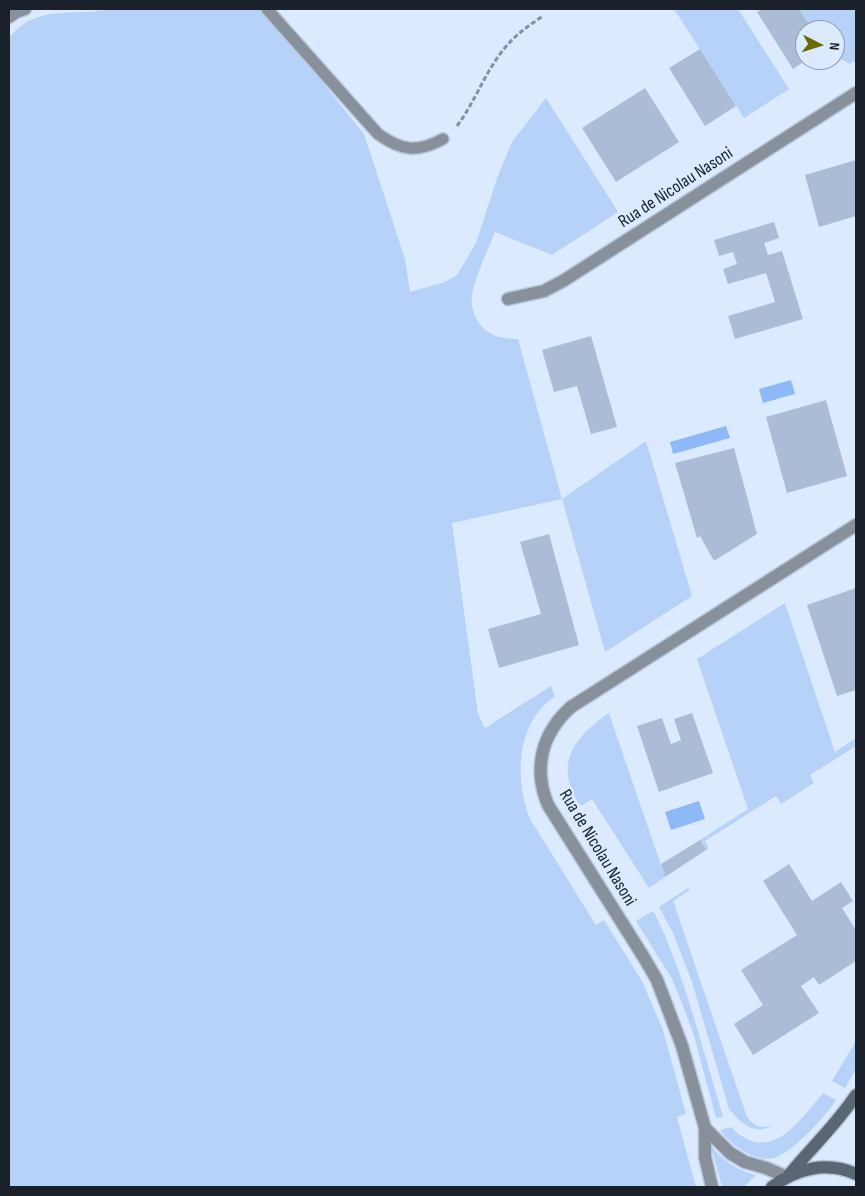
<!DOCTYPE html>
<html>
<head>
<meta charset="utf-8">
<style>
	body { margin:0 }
	#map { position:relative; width:865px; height:1196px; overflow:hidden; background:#dbeaff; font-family:"Sofia Sans Condensed",sans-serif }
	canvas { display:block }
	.frame { position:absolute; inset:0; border:10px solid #1a212a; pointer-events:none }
	.north { position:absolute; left:795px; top:20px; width:50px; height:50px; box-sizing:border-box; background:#dbeaff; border:1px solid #8e9aaa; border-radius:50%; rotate:95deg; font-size:14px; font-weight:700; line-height:20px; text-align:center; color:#1a212a }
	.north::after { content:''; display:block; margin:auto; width:18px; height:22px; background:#6c6700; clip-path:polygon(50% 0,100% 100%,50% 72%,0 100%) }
</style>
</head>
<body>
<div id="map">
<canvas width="865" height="1196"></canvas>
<div class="frame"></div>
<div class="north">N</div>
</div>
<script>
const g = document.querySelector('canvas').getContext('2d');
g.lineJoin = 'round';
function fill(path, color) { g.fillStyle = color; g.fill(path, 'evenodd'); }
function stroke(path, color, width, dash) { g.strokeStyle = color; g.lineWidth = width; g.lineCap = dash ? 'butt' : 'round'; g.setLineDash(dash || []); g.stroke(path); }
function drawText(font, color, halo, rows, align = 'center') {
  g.font = font + ' "Sofia Sans Condensed",sans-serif'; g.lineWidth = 5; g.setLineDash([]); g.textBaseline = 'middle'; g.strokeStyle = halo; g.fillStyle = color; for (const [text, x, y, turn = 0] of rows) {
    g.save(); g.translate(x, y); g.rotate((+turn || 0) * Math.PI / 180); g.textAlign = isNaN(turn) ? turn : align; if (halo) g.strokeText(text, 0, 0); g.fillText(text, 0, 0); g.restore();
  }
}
const green = new Path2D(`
	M112,9H259L307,63L364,134L405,259L410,292L445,282L457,275L476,243L497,178L512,142L546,98L618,212L552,255L495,232C488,250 469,288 472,306C473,313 477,321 482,327C491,337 505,339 518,339L562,499L646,441L692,596L605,652L562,499L452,523L478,714L485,728L551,686L555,696C516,723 514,778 530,819L596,925L604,920L642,981L653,1007L663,1030L686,1114L677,1117L696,1187H9V38C36,3 75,17 112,9Z
	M674,9H738L789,89L744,118Z
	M799,9H856V60L850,64L838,58L835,60V30H813Z
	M785,603L835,752L856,738V746L810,775L814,783L781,804L776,796L705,841L709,849L706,850L700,840L748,809L697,659Z
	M609,713L665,877L649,888L592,799L581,806C553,765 573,738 609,713Z
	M688,888L690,890L673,901L746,1114C752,1127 765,1131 777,1122C758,1138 742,1125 729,1109L692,982L673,933L659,907Z
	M653,911C666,935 675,961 684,986C698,1029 710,1073 723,1117L716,1118L694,1036L685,1011L672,979L636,921Z
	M856,1041V1069L845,1088L832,1081Z
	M823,1093L836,1100C825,1117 795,1149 777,1157C758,1165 730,1145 720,1130L731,1127C770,1167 799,1121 823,1093Z
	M711,1146C723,1160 737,1171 756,1175L744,1187H722Z`);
const water = new Path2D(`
	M791,380L795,394L763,403L759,389Z
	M726,426L730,438L673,454L670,442Z
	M699,801L705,819L671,830L665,812Z`);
const building = new Path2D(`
	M762,9H799L813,30H805V61L793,69L757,12Z
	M700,49L736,106L705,126L669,68Z
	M645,88L679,142L616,182L582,128Z
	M856,160V216L819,227L805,175Z
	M774,222L779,238L764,243L768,255L782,251L803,319L735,339L728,316L775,302L766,273L728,284L723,269L737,264L733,252L719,256L714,240Z
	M591,336L617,427L591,434L577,386L554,392L542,350Z
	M826,400L847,476L787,493L766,417Z
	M734,448L757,534L714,561L700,536L697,538L675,463Z
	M549,534L579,645L499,668L488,629L541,614L520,542Z
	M856,588V690L837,696L807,605Z
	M692,713L713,773L659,792L637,726L662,718L671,744L681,740L674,719Z
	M700,840L706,850L665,877L661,864Z
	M789,864L812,901L841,882L853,901L842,908L856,930V961L819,985L814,977L801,986L819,1013L753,1055L734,1024L763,1005L741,970L797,935L763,881Z`);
const path = new Path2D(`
	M457,126C475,102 485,72 504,49C515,35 528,26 543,16`);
const service = new Path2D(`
	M267,9L378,134C402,151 417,153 443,139`);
const minor = new Path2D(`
	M508,299L544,291L563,281L856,93
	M705,1128L730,1153L745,1162L766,1168L787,1177
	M712,1187L705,1157V1128L682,1046L657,980L643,956L548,805C533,769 541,734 571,707L856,525`);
const tertiary = new Path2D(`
	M9,17L16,12L25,9`);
const secondary = new Path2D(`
	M789,1175C811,1148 837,1124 856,1095
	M772,1187C797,1168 827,1161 856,1174`);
const streetNames = [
	["Rua de Nicolau Nasoni",676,188,-33],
	["Rua de Nicolau Nasoni",597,848,59]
];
fill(green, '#b6d2f9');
fill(water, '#8db9f6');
fill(building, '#abbdd6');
stroke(service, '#b8c6d9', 14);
stroke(minor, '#b8c6d9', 15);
stroke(tertiary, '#b8c6d9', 15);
stroke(secondary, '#b8c6d9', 15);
stroke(path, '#8591a1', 3, [5, 2.5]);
stroke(service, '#88909b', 11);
stroke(minor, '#88909b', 12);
stroke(tertiary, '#88909b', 12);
stroke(secondary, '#5b6675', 12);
drawText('18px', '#1a212a', '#dbeaff', streetNames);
</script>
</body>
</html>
